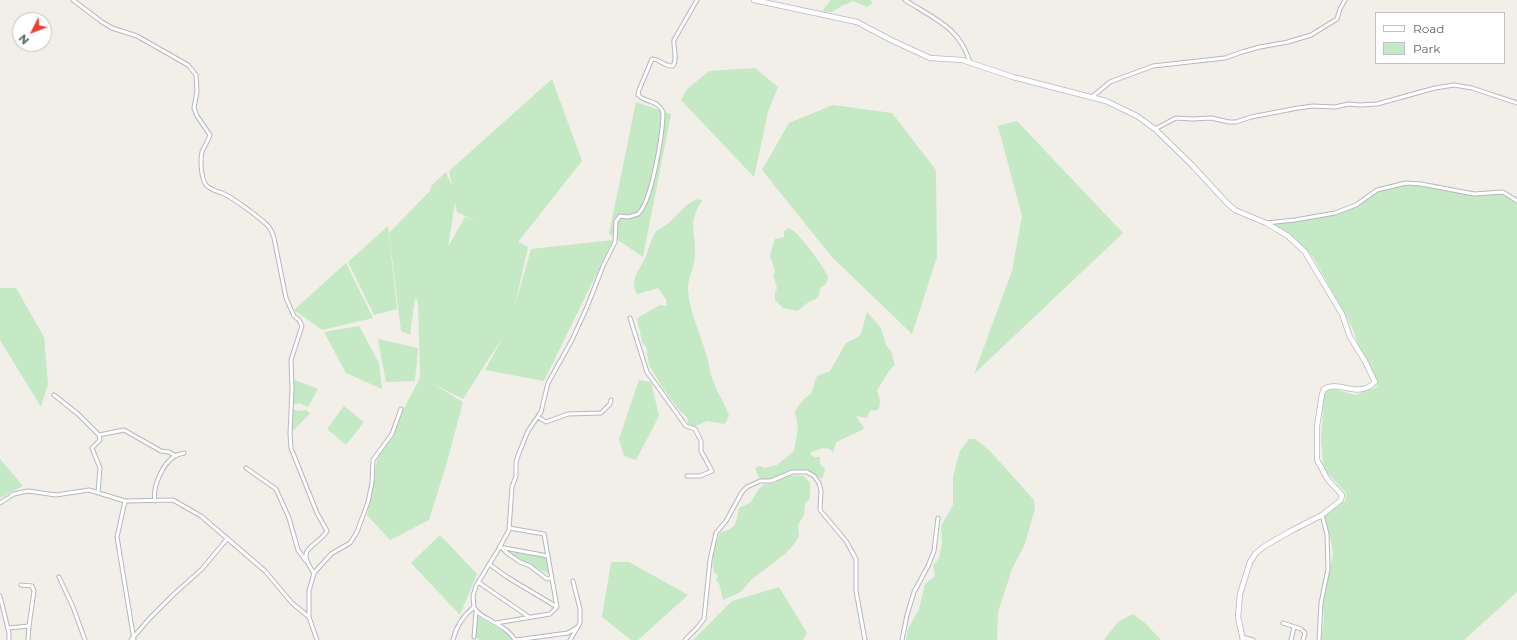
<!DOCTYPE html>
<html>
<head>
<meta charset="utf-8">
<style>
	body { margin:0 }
	#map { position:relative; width:1517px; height:640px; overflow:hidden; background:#f1efe8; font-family:Montserrat,sans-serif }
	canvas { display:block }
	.legend { position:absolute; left:1375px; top:12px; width:130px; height:52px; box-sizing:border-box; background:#fff; border:1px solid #bfc1c3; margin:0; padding:5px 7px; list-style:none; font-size:12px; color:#5f6368 }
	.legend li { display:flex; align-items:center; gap:8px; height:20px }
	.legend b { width:20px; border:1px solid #bfc1c3 }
	.north { position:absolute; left:12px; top:12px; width:40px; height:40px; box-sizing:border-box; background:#fff; border:1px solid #bfc1c3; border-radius:50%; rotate:228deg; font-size:11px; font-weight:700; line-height:16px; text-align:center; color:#5f6368 }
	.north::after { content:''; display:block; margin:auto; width:14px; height:18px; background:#ea4335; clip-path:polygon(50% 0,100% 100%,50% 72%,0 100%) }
</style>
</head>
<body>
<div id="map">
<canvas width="1517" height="640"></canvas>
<ul class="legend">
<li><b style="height:5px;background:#fff"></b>Road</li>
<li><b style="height:11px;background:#c5e8c5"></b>Park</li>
</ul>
<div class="north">N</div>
</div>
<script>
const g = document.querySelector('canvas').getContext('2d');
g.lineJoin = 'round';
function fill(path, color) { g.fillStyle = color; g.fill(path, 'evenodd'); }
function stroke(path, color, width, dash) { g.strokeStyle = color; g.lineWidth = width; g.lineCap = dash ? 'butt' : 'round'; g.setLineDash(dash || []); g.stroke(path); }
const green = new Path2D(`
	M831,0H870L873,3L867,7L853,1L847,4L843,5L832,12L822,11Z
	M755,68L778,87L768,112L754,177L681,100L687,89L709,71Z
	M552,79L582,161L518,242L528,247L514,309L531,249L613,240L544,381L485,370L504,335L463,399L431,383L463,402L447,462L429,520L390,540L367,515L377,460L420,378L418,301L415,298L410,335L401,331L389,233L430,191L428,208L431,186L446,172L452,186L449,171ZM455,203L457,212L477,222L465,217L448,247Z
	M636,102L671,114L643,257L609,234Z
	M833,105L892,113L936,170L937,257L912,334L832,257L762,170L789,123Z
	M1017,121L1123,233L974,374L1012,271L1022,216L998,126Z
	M1407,184L1474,195L1502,193L1506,194L1517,204V592L1464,640H1321L1324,620L1323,598L1333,554L1332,545L1324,516L1346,500V493L1332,478L1326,471L1323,463L1321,440L1324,396L1329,388L1356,395L1377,387V382L1358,344L1352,327L1313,257L1294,237L1284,232L1274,224L1327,216L1349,210L1378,191Z
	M699,199L702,201C687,222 696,231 695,254C695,266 688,277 688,289C689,312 700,332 706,354C709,363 710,374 714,383C718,395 726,404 729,416L725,424L706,421L693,428L688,423L687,417L680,411L662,387L649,365L646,347L642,342L637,318L660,305L667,306L666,299L658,288L637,294C628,278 643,267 647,253C650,244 652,237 657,230C674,224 683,202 699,199Z
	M388,226L397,309L374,315L348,262Z
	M789,228C798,231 824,267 828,277L826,284L820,288C820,301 814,298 806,304C803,307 800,309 798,311L783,308L775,300V293L777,288L773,275L775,270L770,256L775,239L784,237V231Z
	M346,263L373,318L322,330L294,310Z
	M0,288H16L44,337L48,384L41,407L0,340Z
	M867,312L881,328L886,345L891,351L895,365C889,368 882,384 877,390C879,398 882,403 878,410L870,411L867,418L856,416L864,428L862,430L836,442L833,453L830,449L823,448L811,452V455L815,457H820V464L825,469L822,479L806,470H793L770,480L759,478L755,468L760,466L764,468L777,465L794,451L798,428L795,411L804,399L811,394L817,376L830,371L846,343L858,337L861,334Z
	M359,326L379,363L382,389L346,373L324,332Z
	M378,339L418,348L415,381L386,382Z
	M293,379L318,389L308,407L300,403L293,405Z
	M639,380L651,382L659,416L636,460L624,456L619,439Z
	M344,406L364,422L346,445L327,429Z
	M293,409L298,411L306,410L310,413L290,434Z
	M969,439H975L990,451L1034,500L1035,508L1025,544L1012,569L998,612L997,640H906L908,629L919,609L925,584L935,576L933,566L939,558L942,544L941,526L953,505V477L956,465L960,451Z
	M0,459L23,486L0,498Z
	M783,475L804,476L810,483V498L805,504L804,515L798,525L799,536L795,543L785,554L751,580L741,592L723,600L719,583L716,581L718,575L714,572C710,559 714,546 720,533C736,528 736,525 739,508L751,502L758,490L763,485L775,483Z
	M440,535L477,574L460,615L411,563Z
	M509,552L546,557L549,574L514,557Z
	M611,562H629L688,595L638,640H631L602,617Z
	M779,587L807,633L803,640H693L732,601Z
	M1133,614L1146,624L1161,640H1104L1118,622Z
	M477,616L513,637V640H479L476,637Z`);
const street = new Path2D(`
	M73,0L102,22L112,28L137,36L188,65L196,75L197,91L194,108L197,116L210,135C208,141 204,147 202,152C200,160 201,178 206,185C211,190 216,191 222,193C232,197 262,219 269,227C272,231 273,235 274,238L286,298L294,316L299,320L302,326L291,360L292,389L290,434L291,448L317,513L327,531C316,549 294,546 314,573
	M905,0C934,19 960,27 970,63
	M1092,97L1110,82L1153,66L1225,58L1242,52L1260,47L1288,42L1311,35L1337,19L1340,9L1345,0
	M1155,129L1176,118L1192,119L1211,118L1229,122H1236L1251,117L1298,108L1313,106L1335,107L1348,104L1360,105L1377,104L1435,88L1454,85L1472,88L1517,103
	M1266,223L1295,220L1335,213L1356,205L1377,190L1406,183L1421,184L1474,194L1503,192L1517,201
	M630,318L647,372L686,426L695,429L701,441V451L712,471L700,476H687
	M54,395L78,414L99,435L100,440L92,448L100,468L98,493
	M538,417L546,422L568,414L601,413L610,404L611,400
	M99,435L124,430L161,451L169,452L176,456
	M246,468L276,489L289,518L298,550L306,561
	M125,501L117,537L134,640
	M155,501C152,487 163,463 175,456C178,454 182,454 184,453
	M0,503L14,494L28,491L56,495L89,490L125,501L173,500L201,516L265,571L292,603L309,617
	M500,546L507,553L520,562L530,566L547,579L550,578
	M504,548L548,556
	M489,564L507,577L557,607
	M59,577L73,607L85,640
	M478,582L529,617
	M21,585L32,586L34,591L29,626L28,640
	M0,596L9,633V640
	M474,607C479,619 505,623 515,640
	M496,623L550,614L557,607L544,534L509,528
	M1283,623L1301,629L1305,633L1303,640
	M8,628L29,626
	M474,637L476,612
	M1242,637L1253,640
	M131,640L149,619L174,594L202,569L227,539
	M317,640L309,617V591L314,573L331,554L350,543L357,532L368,502L372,483L373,460L392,434L401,409
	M453,640C456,627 464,615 474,607L473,596L476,586L498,550L509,530L512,487L516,476V462L519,453L528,431L541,412L548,383L572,340L587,307L603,266L615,242L616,221L620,216L628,217L638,214C652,202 663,132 663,112C657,99 646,103 638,95L639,90L652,59C660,59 665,67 673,66C678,58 673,48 674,40L697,0
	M516,640L568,633L578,627
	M570,640L580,623V609L573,581
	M685,640L697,628L704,619L710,560L716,533L726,521L742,492L747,487L760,481H771L792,472H807L814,476L819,483L821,491L820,510L846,541L856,559V591L865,640
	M902,640L907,615L914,592L928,566L934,551L938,518
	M1291,640L1294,627
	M1319,640L1321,603L1328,569L1327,534L1322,515`);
const secondary = new Path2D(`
	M754,0L857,22L891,40L930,58L962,60L1013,77L1106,101L1137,116L1155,129L1191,164L1227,203L1235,210L1266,223L1288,236L1305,252L1342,314L1350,337L1365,361L1375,382C1357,400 1340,379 1324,389L1322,394L1317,426V460L1328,480L1342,495L1341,500L1322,515L1289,532L1265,546L1256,553L1250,562L1240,594L1238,617L1243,640`);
fill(green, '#c5e8c5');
stroke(street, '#b5b8bc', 5);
stroke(secondary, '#b6babf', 6);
stroke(street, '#fff', 3);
stroke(secondary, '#fff', 4.5);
</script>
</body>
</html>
